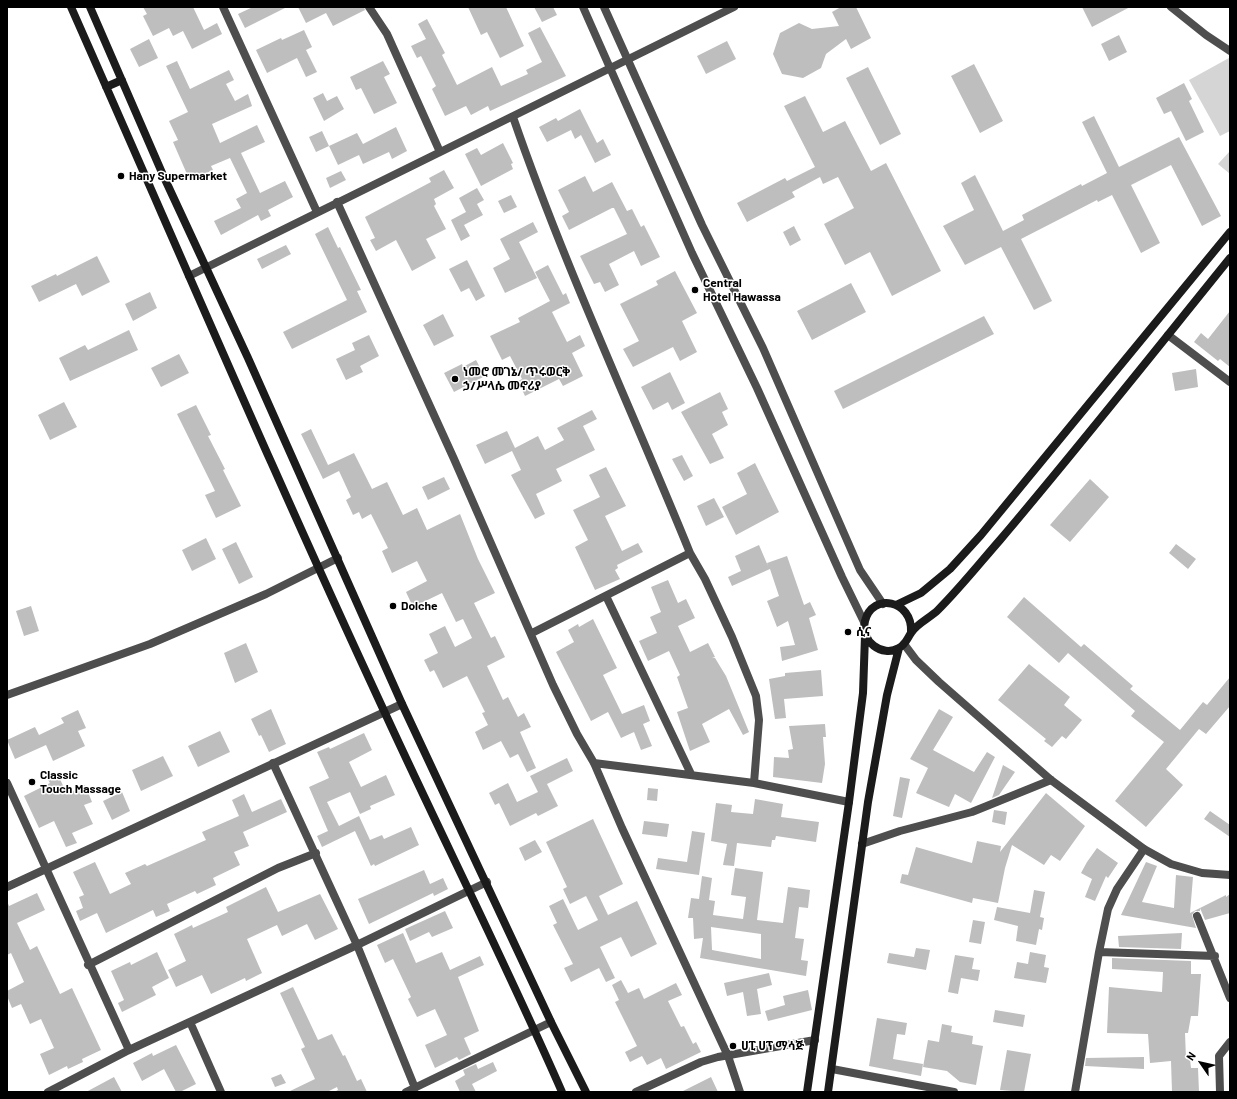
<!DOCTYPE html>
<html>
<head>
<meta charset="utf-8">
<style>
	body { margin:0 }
	#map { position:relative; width:1237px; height:1099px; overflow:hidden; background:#fff; font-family:Barlow,sans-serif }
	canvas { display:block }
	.frame { position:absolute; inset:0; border:8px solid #000; pointer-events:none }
	.north { position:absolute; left:1181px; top:1043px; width:40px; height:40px; -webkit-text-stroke:3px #fff; paint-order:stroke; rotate:304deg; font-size:11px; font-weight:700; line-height:16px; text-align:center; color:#000 }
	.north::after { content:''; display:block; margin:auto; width:14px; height:18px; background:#000; clip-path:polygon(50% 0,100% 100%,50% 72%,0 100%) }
</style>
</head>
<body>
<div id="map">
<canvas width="1237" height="1099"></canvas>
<div class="frame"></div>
<div class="north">N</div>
</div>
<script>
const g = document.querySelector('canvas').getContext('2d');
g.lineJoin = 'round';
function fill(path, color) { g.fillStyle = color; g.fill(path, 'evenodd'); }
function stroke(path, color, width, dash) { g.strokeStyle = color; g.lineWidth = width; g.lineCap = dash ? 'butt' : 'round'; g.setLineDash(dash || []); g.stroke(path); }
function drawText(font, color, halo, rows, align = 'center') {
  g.font = font + ' Barlow,"Noto Sans Ethiopic",sans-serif'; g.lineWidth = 3; g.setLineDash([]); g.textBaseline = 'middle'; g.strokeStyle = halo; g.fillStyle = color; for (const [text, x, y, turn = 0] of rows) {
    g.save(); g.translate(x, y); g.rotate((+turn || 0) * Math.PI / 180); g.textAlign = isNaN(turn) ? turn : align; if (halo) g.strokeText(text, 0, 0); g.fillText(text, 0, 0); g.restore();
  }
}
const green = new Path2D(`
	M1229,58L1230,131L1220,136L1189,80Z
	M1230,151V174L1218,164Z`);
const building = new Path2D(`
	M143,7H193L204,30L217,23L222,34L192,49L183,31L173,36L169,28L153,36L143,16L147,14Z
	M253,7H287L245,28L238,14Z
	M298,7H364L365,10L333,26L326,13L306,23Z
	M468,7H506L524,46L500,58L487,32L481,35Z
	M534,7H553L557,15L542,22Z
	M841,7H856L871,38L851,49L846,39L826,54L821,68L803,78L782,74L773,54L780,33L799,23L812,29L839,26L832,12Z
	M1082,7H1130L1092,27Z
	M427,19L445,53L442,55L457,85L492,67L501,86L528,74L526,70L542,62L528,33L540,27L566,76L490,111L488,106L471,115L466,106L445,116L432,89L436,86L421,56L417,58L411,46L426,39L418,24Z
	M304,30L312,47L306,50L317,72L306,77L297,58L267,73L256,50L281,38L282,40Z
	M1119,35L1127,52L1109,61L1101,44Z
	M149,39L158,58L139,67L130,49Z
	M727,41L736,59L706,74L697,56Z
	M177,61L190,89L229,70L234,80L226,84L235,101L248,94L252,106L212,124L220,143L257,125L265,142L241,153L260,193L285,181L293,197L268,210L271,216L261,221L258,215L221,235L214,221L241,208L236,199L247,193L230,158L211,166L213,170L190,181L173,142L178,140L169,121L188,112L166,66Z
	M383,61L390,74L384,77L397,103L374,114L361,88L356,90L350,77Z
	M974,64L1003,121L980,133L951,76Z
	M868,67L901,134L880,145L846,78Z
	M1184,83L1192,99L1189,101L1204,132L1186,141L1171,111L1164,114L1156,98Z
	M323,93L327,101L337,96L344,109L324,121L313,98Z
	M805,96L823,132L845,121L871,171L886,163L941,271L892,296L870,252L845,265L824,224L854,208L838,177L823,184L820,177L792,192L795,197L747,222L737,203L785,178L787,181L815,167L784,106Z
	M580,109L597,143L603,139L611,155L595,163L581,135L575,139L571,130L547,142L539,127L556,118L558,121Z
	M1094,116L1119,167L1179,137L1221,216L1202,226L1171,165L1131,185L1160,243L1141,253L1112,195L1098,202L1097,200L1021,239L1052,301L1034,310L1001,247L965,265L943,226L974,210L961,183L975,175L1003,231L1024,220L1022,215L1081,184L1082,186L1107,173L1082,122Z
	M396,127L407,151L392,159L389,152L363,164L359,155L338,165L329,146L357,133L363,144Z
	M322,131L329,146L316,152L309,137Z
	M503,143L513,163L511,164L513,169L481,186L465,154L477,148L481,155Z
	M444,170L454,188L434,199L436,204L434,206L446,229L426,239L436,258L412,271L396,240L376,251L370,240L375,238L365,217L431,182L429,178Z
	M341,171L346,180L330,188L326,178Z
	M585,176L593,192L612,182L627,211L632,209L641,227L644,225L660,257L641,266L634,251L609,264L619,285L605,292L600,282L594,284L580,256L627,234L614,208H612L569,230L562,216L569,212L558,190Z
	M477,188L484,200L477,204L483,215L464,225L470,236L461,241L451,220L466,212L459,198Z
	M511,195L517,207L504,213L498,201Z
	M533,222L538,232L519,242L537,278L505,293L493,268L510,259L500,239Z
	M794,226L801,240L790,246L783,232Z
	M328,227L338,248L340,247L361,290L357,291L367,312L292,349L283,332L347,300L315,234Z
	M286,245L291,254L262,269L257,259Z
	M97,256L110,282L82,296L76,284L39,302L31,286L56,274L57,276Z
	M467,260L485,296L476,301L469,288L461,292L449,269Z
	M548,265L563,295L566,293L570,303L552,312L567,342L580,335L585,346L572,353L583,376L563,386L559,379L525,396L518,381L522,379L510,356L502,360L490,336L520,322L518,318L550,301L535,272Z
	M675,271L697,313L682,321L697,352L680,361L673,347L633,367L623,349L639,341L620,304L658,285L656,281Z
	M851,283L866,312L812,340L797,311Z
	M150,292L157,308L133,321L125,304Z
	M1230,311V367L1220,359L1218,361L1194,342L1201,333L1208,339Z
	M443,314L454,336L434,346L423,325Z
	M984,316L994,334L843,409L834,391Z
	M129,330L138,350L70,381L59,358L85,345L88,350Z
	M369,335L379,356L360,366L363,372L346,380L336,359L355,350L352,343Z
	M179,354L189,373L161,387L151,368Z
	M476,360L484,375L483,377L454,392L444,373L462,364L463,367Z
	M1196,369L1198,387L1175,391L1172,373Z
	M670,372L685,403L672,410L668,402L653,410L641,387Z
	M720,392L728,409L722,412L728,425L712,434L724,458L710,464L681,412Z
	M64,402L77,427L50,440L38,415Z
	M196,405L211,435L208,436L225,469L223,470L241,506L216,518L205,495L215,491L177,414Z
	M592,410L597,419L583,426L595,450L556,469L562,481L536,494L545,514L535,519L511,475L521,470L512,451L485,464L476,445L507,431L515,448L538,436L545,450L564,440L557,428Z
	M311,429L328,465L354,453L372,489L387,482L403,515L417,508L427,530L460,514L478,559L495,593L474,603L491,638L495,636L505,657L487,666L503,700L508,697L518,717L524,713L531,727L520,732L536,768L527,772L518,754L510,758L501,741L483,750L475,732L488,725L482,713L485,712L467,676L443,688L434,670L430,672L424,660L438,653L429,634L445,626L455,647L472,638L463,619L456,622L442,593L413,607L406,592L427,581L417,561L392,573L382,551L388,548L371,514L362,519L359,512L353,515L346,500L351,497L339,471L323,479L301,434Z
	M682,455L693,476L684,481L672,459Z
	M755,463L779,512L736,535L722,507L747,494L737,473Z
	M606,467L626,506L605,516L622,551L638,543L643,552L617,565L618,568L615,570L620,579L595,590L575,547L588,540L573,510L600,497L589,475Z
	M444,477L450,489L428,500L422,487Z
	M1090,479L1109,497L1070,542L1050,525Z
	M714,498L724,517L706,526L697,506Z
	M206,538L216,559L192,571L182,550Z
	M236,542L253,577L239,584L222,549Z
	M1176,544L1196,559L1188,569L1169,553Z
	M759,545L768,566L767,563L787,556L804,605L810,602L816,615L809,618L818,650L782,661L780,647L795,645L788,621L777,627L767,601L779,596L770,569L732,586L728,577L741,571L735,556Z
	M668,580L678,603L686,599L695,618L678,626L690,652L708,643L715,657L712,658H715L726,676L749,732L743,735L729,709L702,724L710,742L690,751L677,712L688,708L677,677L680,675L669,651L648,661L639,641L657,633L650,617L661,612L651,587Z
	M1024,597L1081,647L1084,644L1133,686L1130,689L1180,730L1203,702L1207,705L1230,677V706L1206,734L1199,729L1166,769L1183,785L1146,827L1115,801L1164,742L1131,716L1135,711L1068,653L1059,663L1007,617Z
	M31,606L39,631L24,636L16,611Z
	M593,619L617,668L603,675L622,714L644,705L650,721L643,724L652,746L641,750L634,732L621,738L608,712L591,721L556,652L574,642L568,630L578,624L579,627Z
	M246,643L258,672L235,683L224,653Z
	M1029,664L1070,697L1064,705L1082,720L1066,739L1062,736L1052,747L1044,741L1046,739L998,700Z
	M821,670L823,696L784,699L786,718L775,719L769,679L785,676V673Z
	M271,709L286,744L269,752L261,735L259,736L251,719Z
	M939,709L953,717L933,750L974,772L987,752L995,757L971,803L955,794L949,807L916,793L928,768L910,759Z
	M78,710L86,728L78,731L85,746L53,761L46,745L15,759L7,740L35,727L39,735L64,723L61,718Z
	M825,724L826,737H823L825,764L822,783L773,777L774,757L789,758L788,750L793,749L789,726Z
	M220,731L230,752L198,767L188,746Z
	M364,733L372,750L349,762L361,787L386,775L395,795L370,806L371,809L360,814L350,792L327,802L339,826L359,816L370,840L382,835L384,839L411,827L419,845L375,866L374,864L371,866L355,831L322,847L317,836L328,831L309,787L329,778L317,752L329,747L330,749Z
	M163,756L173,776L141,791L132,770Z
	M567,758L573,771L547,784L558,806L538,816L536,813L510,826L499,803L495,805L489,793L508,783L517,802L538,792L530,776Z
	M1003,765L1015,772L999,795L992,798Z
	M58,775L67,794L85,785L92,802L84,805L93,824L72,833L77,843L66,847L54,821L39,828L24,796L50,783L48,780Z
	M900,777L910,779L902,818L893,816Z
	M648,788L658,789L657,801L647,800Z
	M122,792L130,811L112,820L103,801Z
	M1046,793L1085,826L1060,861L1051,855L1044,865L1012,845L1005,868L998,903L973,898L972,903L900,883L902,874L908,875L916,847L972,863L977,841L1001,846L1000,852Z
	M244,794L252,812L281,799L287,812L243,832L249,846L234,852L240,865L213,878L216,885L197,894L195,891L167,904L170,911L156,917L153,910L106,933L97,913L80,921L76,911L83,908L79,897L84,895L73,872L95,862L110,894L131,884L125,873L145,864L147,866L206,840L202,832L239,816L232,800Z
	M755,799L783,804L781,817L819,822L816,842L776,836L775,840H772L771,847L737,843L734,866L723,865L727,844L711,841L716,803L732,805L731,812L753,814Z
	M994,810L1007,812L1005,825L992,822Z
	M1210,811L1230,825V837L1204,819Z
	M593,819L623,884L599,896L608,915L637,901L657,944L631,957L621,937L600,947L615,978L606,982L599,968L571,982L564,968L573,964L553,925L557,923L549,906L563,899L578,930L598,920L586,896L570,904L563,889L567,887L546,842Z
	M644,821L669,824L667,837L642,834Z
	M692,831L705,833L699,875L656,869L658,858L687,862Z
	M535,840L542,852L525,861L519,848Z
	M1097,848L1118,863L1108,878L1106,876L1095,901L1085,897L1092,879L1081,873L1087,862Z
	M1146,862L1157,866L1142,902L1174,908L1176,875L1193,877L1190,913L1226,895V897L1230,894V913L1205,920L1200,908V911H1195L1192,915L1196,928L1121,915Z
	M735,868L763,872L757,920L783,923L788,887L810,890L808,908L799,907L795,938L804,939L801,960L808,961L806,976L700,958L703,938L694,939L693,918H688L691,898L699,899L702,876L712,878L709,900L715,901L713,915L743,919L746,897L731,895ZM711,927L761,934V959L712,950Z
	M424,870L430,884L443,878L448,889L434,896L433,893L369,924L358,899Z
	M266,887L278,912L320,894L338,929L315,940L307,924L282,936L277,925L247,939L262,973L246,981L245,978L211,994L202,975L176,987L168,970L186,961L174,934L192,925L193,928L228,912L226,907Z
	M1034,890L1045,892L1040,917L1044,918L1042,930L1039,929L1036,945L1016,941L1018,926L994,920L997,907L1030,913Z
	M37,893L45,910L17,923L30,950L37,946L60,994L72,988L101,1050L82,1059L83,1062L68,1069L67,1066L49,1075L40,1054L54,1048L41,1019L30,1024L21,1004L12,1008L7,996V991L24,982L11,953L7,955V901L9,906Z
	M445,911L453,928L432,937L429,932L410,941L405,929Z
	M973,920L985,922L981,944L969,942Z
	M403,933L416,963L442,952L450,970L480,956L484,965L458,977L479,1031L464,1038L471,1054L459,1060L457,1057L435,1068L425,1045L447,1035L435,1009L417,1017L408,999L411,997L393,959L385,963L377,945Z
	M1182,933L1181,949L1119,947L1118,936Z
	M916,948L930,950L926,970L887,963L889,953L914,957Z
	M157,952L169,978L152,987L156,995L122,1012L118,1003L124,1000L111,971L130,962L131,965Z
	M1030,952L1046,955L1044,967L1049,968L1046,983L1014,978L1017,962L1028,964Z
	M955,955L974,958L972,969L980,970L978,981L961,978L958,994L948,992Z
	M1112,958L1191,961V974H1201L1198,1016H1191L1188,1033H1185L1186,1059H1190L1191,1068H1198L1199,1092H1172L1171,1061L1150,1063L1148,1034L1107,1033L1109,987L1162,992L1163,972L1112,969Z
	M769,973L772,985L757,989L761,1014L747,1016L743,992L727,996L724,983Z
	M621,980L628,993L639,988L644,999L676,983L682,995L668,1001L681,1027L684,1026L693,1044L696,1042L701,1052L666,1069L661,1058L647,1065L642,1056L630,1062L625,1052L637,1046L615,1002L619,1000L612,985Z
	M293,987L318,1040L332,1034L343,1056L345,1055L357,1081L361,1079L367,1092H334L338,1090L337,1087L327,1092H288L315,1079L301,1049L305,1047L280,993Z
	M808,990L812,1010L768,1021L765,1011L785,1005L783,996Z
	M995,1010L1025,1015L1023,1027L993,1022Z
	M877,1018L907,1023L905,1035L897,1034L893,1059L923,1064L921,1076L869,1066Z
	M942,1024L952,1026L951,1032L973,1036L972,1044L983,1046L976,1085L960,1082L947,1071L923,1067L928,1040L939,1042Z
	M176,1045L196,1084L180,1092H176L164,1069L142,1081L133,1063L152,1053L153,1056Z
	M1007,1050L1031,1054L1024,1092L1000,1090Z
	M1144,1057V1069L1085,1066L1086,1058Z
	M493,1062L497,1071L472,1084L476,1092H460L455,1081L465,1075L463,1070L476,1064L478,1069Z
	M281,1074L286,1083L275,1087L271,1078Z
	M114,1077L122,1092H86Z
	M711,1077L718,1092H681Z`);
const minor = new Path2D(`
	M223,7L317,212
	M369,7L387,34L440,152
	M1171,7L1206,35L1230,51
	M513,117C564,265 631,408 690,553L705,579L732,637L756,696L759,720L754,783
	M337,202L454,459L553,685L577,734L594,763L622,828L728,1056L740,1092
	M189,276L734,7
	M1168,335L1230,382
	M606,596L691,774
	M532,633L690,553
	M7,695L150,644L266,594L338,558
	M273,763L357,945L415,1088
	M594,763L754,783L849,802
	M7,783L129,1050
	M862,844L900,831L972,812L1051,780
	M7,887L402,704
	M1197,916L1230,998
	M1099,952L1215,956
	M88,965L278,868L316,853
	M190,1022L221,1092
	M832,1069L954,1092
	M48,1092L129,1050L357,945L487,882
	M406,1092L551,1022
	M636,1092L701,1062L718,1057L815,1040
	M1075,1092L1099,952L1108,909L1117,889L1144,849
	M1220,1092L1219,1056L1230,1042`);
const tertiary = new Path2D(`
	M583,7L692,253L757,388L842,577L864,622
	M604,7L702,225L763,348L860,570L883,604
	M904,644L916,660L939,682L1051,780L1144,849L1171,864L1202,873L1230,875`);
const secondary = new Path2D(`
	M71,7C175,242 276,479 385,713C443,839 506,964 562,1092
	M90,7L163,175L248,358L402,704L551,1022L586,1092
	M106,87L122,80
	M896,605L921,593L950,569L981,535L1230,232
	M911,632C913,600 872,592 865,621C860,641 882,658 899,648C906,644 907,639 911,633C916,624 930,618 938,610C960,588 979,564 1000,540C1078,448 1154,352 1230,258
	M807,1092L849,802L863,693L865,636
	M828,1092L868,802L887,695L899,648`);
const markers = [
	[121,176,4,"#000"],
	[695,290,4,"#000"],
	[455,379,4,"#000"],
	[393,606,4,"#000"],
	[848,632,4,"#000"],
	[32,782,4,"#000"],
	[733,1046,4,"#000"]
];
const poiNames = [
	["Hany Supermarket",129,176],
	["Central",703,283],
	["Hotel Hawassa",703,297],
	["ነመሮ መገኔ/ ጥሩወርቅ",463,372],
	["ኃ/ሥላሴ መኖሪያ",463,386],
	["Dolche",401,606],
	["ሲና",856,632],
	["Classic",40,775],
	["Touch Massage",40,789],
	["ሀፒ ሀፕ ማሳጅ",741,1046]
];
fill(green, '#d5d5d5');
fill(building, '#bebebe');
stroke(minor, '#4e4e4e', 8);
stroke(tertiary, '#4e4e4e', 8);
stroke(secondary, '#1b1b1b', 8);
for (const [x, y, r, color] of markers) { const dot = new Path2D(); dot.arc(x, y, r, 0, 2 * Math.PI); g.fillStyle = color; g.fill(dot); stroke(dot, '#fff', 1.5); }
drawText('bold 12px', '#000', '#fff', poiNames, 'left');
</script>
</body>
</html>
